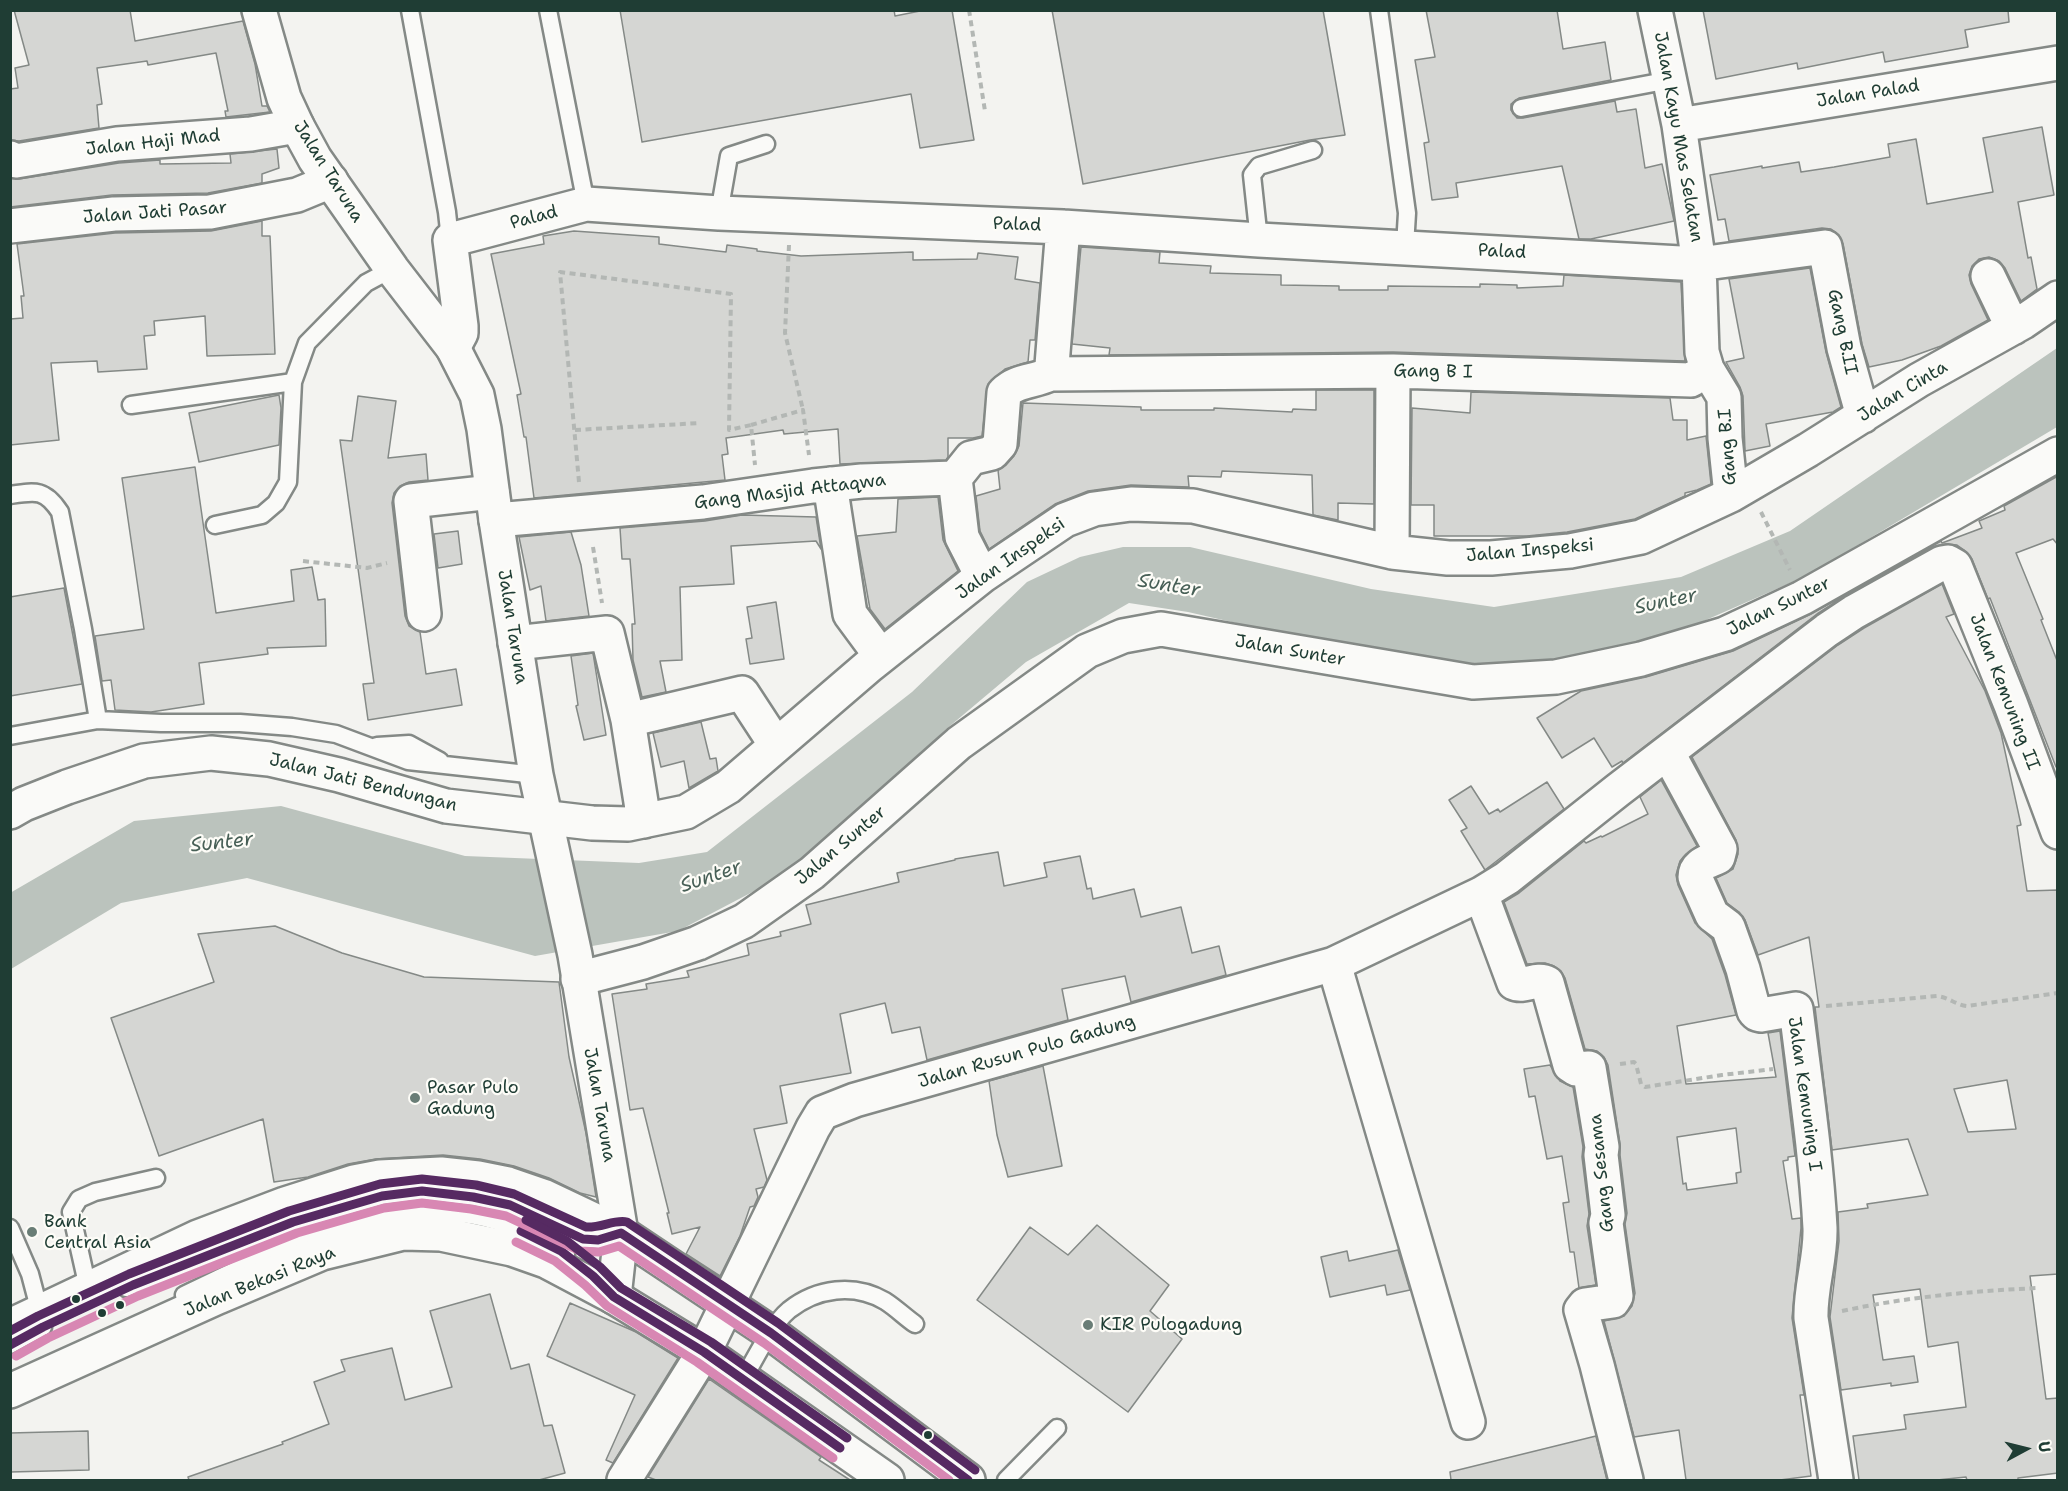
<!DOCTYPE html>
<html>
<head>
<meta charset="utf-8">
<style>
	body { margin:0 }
	#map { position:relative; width:2068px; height:1491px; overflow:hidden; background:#f3f3f0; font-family:"Shantell Sans",sans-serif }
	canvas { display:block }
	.frame { position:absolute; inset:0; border:12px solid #1f3d34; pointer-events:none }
	.north { position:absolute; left:1996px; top:1419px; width:60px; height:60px; -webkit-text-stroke:4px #fdfcf7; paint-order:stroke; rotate:83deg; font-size:16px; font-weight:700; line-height:24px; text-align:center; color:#1f3d34 }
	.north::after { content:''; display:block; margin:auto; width:21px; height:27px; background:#1f3d34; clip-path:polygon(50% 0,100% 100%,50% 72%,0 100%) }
</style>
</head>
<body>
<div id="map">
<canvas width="2068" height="1491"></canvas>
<div class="frame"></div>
<div class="north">U</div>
</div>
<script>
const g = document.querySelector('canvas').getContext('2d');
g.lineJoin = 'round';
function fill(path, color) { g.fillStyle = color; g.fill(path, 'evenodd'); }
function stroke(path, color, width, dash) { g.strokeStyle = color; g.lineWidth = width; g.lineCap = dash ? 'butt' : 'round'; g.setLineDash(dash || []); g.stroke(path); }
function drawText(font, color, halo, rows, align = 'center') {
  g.font = font + ' "Shantell Sans",sans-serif'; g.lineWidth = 4.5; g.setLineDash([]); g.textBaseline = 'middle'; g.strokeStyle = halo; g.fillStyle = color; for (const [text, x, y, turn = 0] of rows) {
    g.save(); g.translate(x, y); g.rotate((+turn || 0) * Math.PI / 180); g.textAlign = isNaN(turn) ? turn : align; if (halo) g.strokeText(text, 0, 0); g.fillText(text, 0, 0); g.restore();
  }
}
const water = new Path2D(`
	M2057,348V427L1806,576L1656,642L1520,674L1363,652L1188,612L1129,603L1026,662L944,731L821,856L678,931L535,956L247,878L121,903L11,969L10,893L134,821L281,806L465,856L639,863L707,852L912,692L1027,582L1080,557L1123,547H1190L1371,589L1494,607L1681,577L1790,531Z`);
const building = new Path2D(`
	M14,10H130L135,41L243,21L255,64L262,106H267L270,112L226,117L225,111H228L216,53L148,65L147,61L97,68L102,104L97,105L99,128L19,141L10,140V89L18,88L15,68L29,65Z
	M620,10H894L895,16L925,10H952L974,140L920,148L911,94L642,142Z
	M1052,10H1323L1345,135L1310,140L1083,184Z
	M1426,10H1557L1563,49L1605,42L1611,80L1519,98L1511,104V110L1517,118H1523L1615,101L1617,112L1636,109L1645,168L1662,164L1674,221L1591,239H1579L1562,166L1456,183L1458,197L1432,200L1424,143L1429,142L1415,60L1435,57Z
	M1703,10H2008L2009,22L1965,30L1968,47L1885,62L1883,52L1798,69L1797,63L1716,79Z
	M2042,127L2054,195L2018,202L2028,258L2031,257L2037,289L2021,301L2005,268L1999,261L1989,257L1979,259L1972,266L1969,275L1971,284L1988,320L1941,346L1902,360L1869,367L1862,344L1843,244L1839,235L1831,229L1822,228L1729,241L1725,219L1718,220L1710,175L1762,166V168L1799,162L1801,172L1834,167L1890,157L1888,144L1916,139L1927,204L1993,192L1983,138Z
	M277,149L279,168L262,174V183L208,193L112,195L10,207V178L19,179L119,163L160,160V164L231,163L230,154Z
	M262,221V236H270L275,354L207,356L205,316L154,321L155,335L144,336L147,369L98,372L97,361L51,363L59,440L10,445V319L23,318L21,296H24L17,244L115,233L211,231Z
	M574,231L659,237V244L726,252L727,245L757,249V251L801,256L913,252V260L977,259L978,253L1018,257L1015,279L1040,283L1035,340H1030L1028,362L1005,369L988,384L982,436L973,438H948V457L946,460L840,464L838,429L784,434L783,430L726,438L728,454L722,455L725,480L534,498L526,437H524L517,395L521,394L491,254L544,244L543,236Z
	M1081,247L1160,252L1159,263L1211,266L1210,273L1281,275V285L1339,286V290H1388V286L1480,287V284L1517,285V288L1563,286L1564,275L1681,282L1685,361L1393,352L1109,355L1110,348L1072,344Z
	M1810,268L1826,352L1841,407L1833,412L1766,424L1770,446L1745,451L1743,396L1740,387L1726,362L1744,358L1729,279Z
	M1316,390H1374V504L1338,503V520L1313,515L1312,475L1222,471L1221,477L1188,476L1189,487L1131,485L1088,491L1055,504L989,549L980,531L976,496L1000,489L998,470L1006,465L1014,456L1019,446L1023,403L1141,407V410H1214V408L1292,412L1293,409L1316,410Z
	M1471,392L1670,398L1673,420H1687V440L1706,436L1711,484L1697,490L1685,493V496L1635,519L1567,532L1527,536H1434V505H1411L1412,408L1470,413Z
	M279,395L281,408L279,445L199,462L189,413Z
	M358,396L396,401L388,458L426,454L428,480L409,482L400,486L394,493L392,503L405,616L409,626L420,632L426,674L456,669L462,705L368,720L363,684L374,683L340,440L352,441Z
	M195,467L216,613L294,601L291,570L312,567L318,600L325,599L326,646L267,648L268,654L199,663L204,704L151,712L115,710L111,680L102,681L95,636L144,629L122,478Z
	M2058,476V545L2053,539L2016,553L2043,619L2041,620L2058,663V766L2056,767L1990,598L1988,599L1972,559L1964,550L1957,545L1946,544L1933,547L1845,596L1817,614L1623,763L1622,761L1612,767L1594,738L1562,758L1537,718L1581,691L1646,677L1733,651L1811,614L1941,541L1942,543L1982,528L1979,521L2005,510L2004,506Z
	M938,497L943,540L958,571L885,629L870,609L857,536L896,532L898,499Z
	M742,515L816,517L821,549L816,541L731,546L734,584L680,587L682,660L660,661L666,692L642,697L633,660L632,624H635L630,559H622L620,528L705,521Z
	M458,531L462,564L438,568L434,534Z
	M571,532L581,565L589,616L546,621L541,586L530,590L519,537Z
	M1942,584L1954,614L1946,617L1985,691L2001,733L2021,825L2017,826L2027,891L2058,890V1274L2030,1276L2046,1399L2058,1398V1473L2018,1478V1480H1967L1966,1477L1937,1480H1859L1853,1436L1906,1429L1904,1415L1966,1407L1958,1342L1928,1347L1920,1289L1873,1295L1883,1360L1914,1356L1918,1382L1891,1386V1383L1841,1390L1830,1317L1839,1241L1838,1212L1868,1208L1867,1204L1928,1195L1908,1139L1832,1150L1815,1007H1819L1809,937L1758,955L1745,920L1739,912L1727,903L1716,878L1733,869L1738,854L1736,840L1692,757L1838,645L1864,628ZM2007,1080L2016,1129L1968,1132L1954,1089Z
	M64,588L82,684L10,696V597Z
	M776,602L784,659L750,664L746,639L752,638L747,607Z
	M593,653L606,735L584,740L576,706L578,705L571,656Z
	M701,722L710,759L716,758L718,771L689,788L684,761L661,767L653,733Z
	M1661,780L1697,846L1686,854L1680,861L1676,875L1678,885L1695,923L1712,939L1725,975L1736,1015L1677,1026L1686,1084L1776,1077L1768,1033L1780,1031L1795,1156L1788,1157V1160L1783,1161L1792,1219L1801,1218V1228L1792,1318L1804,1395H1800L1811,1476L1780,1480H1686L1679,1430L1634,1437L1604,1321L1624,1316L1632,1306L1635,1293L1625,1224L1627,1213L1620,1155V1144L1608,1065L1604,1057L1597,1051L1585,1049L1565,978L1561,971L1554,966L1545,963L1527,964L1504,902L1519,893L1584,841L1586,843L1601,836L1602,837L1648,814L1640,797ZM1736,1128L1741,1172L1736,1173L1737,1183L1687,1190L1686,1183L1683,1184L1677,1137Z
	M1547,782L1564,809L1485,870L1461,831L1467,828L1449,800L1471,786L1489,814L1498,809L1500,812Z
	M998,852L1004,886L1047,877L1044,863L1080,856L1087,889L1091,888L1093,899L1134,889L1141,917L1181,907L1192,953L1219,946L1226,975L1131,1002L1125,976L1062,989L1068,1020L927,1060L920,1027L892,1033L885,1003L840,1014L851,1073L780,1086L787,1123L754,1129L767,1180L764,1187L756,1189L758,1197L754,1206L750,1207L740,1236L720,1276L686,1254L700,1227L672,1234L667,1213H669L643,1108L630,1110L612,994L647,989L646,984L689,977L687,971L749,955L747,944L781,936L780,932L811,924L806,905L899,882L897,873L955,860V859Z
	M275,926L342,953L424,977L559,982L569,1057L586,1133L596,1197L580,1193L549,1178L514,1166L480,1159L443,1155L376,1159L348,1164L308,1177L274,1182L263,1119L159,1156L111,1018L214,982L198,934Z
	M1550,1065L1560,1081L1573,1087L1583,1147L1582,1157L1589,1214L1587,1226L1596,1285L1579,1288L1574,1252H1570L1563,1203L1569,1202L1562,1156L1547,1159L1535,1096L1529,1097L1524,1069Z
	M1043,1066L1062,1166L1008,1177L997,1135L989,1081Z
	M1097,1225L1169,1285L1150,1311L1182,1339L1128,1412L977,1300L1030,1227L1068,1255Z
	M1398,1250L1410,1290L1387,1295L1385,1285L1330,1297L1321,1257L1347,1251L1349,1261Z
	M490,1294L511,1369L529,1364L544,1426L552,1425L565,1473L539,1480H189L188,1477L283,1444L282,1442L329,1424L314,1382L345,1371L341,1360L392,1348L405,1400L452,1387L430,1311Z
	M570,1303L636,1332L678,1358L613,1463L606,1460L635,1395L547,1356Z
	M709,1379L821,1457L819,1460L850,1480H656L648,1477Z
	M88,1431L89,1470L10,1472V1433Z
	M1596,1436L1607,1480H1451L1450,1472Z`);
const path = new Path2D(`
	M969,10L985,111
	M789,245L785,333L803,410
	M751,425L803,410L809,455
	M575,430L700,423
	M579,482L560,272L731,294L729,430L751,425L755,465
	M1761,512L1790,570
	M593,547L602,603
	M303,561L367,568L387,563
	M1826,1006L1937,996C1948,997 1956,1005 1967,1006L2058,993
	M1620,1064L1634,1062L1636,1064L1641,1084L1645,1087L1722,1075L1773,1069
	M1842,1311C1907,1297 1972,1291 2038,1288`);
const lane = new Path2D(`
	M410,10L447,212L450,240
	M548,10L586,204
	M1379,10L1407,213L1405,246
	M1521,108L1670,80
	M719,213L729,156L766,144
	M1259,240L1252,175L1259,166L1313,150
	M131,405L293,382
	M10,495C36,491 45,489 60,512L83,629L98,720
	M215,525L262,515L276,503L288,482L293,382L307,343L366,283L392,269
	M10,736L98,720L161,723H240L292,727L336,734L408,761L536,775
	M377,746L409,744L440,761
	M10,1228L30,1274L40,1312
	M88,1288L71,1212L79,1199L95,1192L156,1178
	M126,1288L293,1222L382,1196L422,1191L473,1197L510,1205L583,1239L598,1240L618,1234
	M184,1295C308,1236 436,1165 566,1255
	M10,1345L43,1327
	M743,1380C754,1360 772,1324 789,1310C817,1288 854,1283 885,1301C896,1308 905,1317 915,1324
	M1006,1480L1057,1428`);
const street = new Path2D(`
	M1679,125L2058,63
	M10,158L16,161L117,144L251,134L297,126
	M10,226L114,214L210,212L297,195L331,181
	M1988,276L2013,328
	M453,348L461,333V326L450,240L586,204L719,213L1063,227L1259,240L1699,264L1825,247L1844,348L1863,416
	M1707,369L1724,397L1725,438L1731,495
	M1050,374L1393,371L1691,380L1707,369L1702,352L1699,264L1679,125L1655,10
	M955,478L962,537L982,576
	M830,484L850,614L881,656
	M496,520L703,502L813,486L862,481L955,478L971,458L992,453L1000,444L1004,393C1017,380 1034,382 1050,374L1052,365L1063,227
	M1392,552L1393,371
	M424,614L411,501L492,492
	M515,643L607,633L628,720L644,821
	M628,720L742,693L776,745
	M1668,753L1720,849L1718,857C1708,862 1695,864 1695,877L1712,915L1728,927L1743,969L1754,1011L1757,1014L1761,1015L1796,1009C1805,1082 1816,1154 1820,1228C1821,1258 1810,1288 1811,1318L1836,1480
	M10,812L24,804L67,787L144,761L211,753L269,759L339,775L446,806L498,812L592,823L628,824L686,812L728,787L870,665L982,576L1065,520L1094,509L1131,504L1193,506L1392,552L1448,558H1491L1570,551L1641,537L1731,495L1808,450L1919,380L2023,322L2058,298
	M1481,894L1514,983C1524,988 1537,977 1547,983L1570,1065L1576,1069L1589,1068L1602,1147L1601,1155L1608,1215L1606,1223L1616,1296L1613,1301L1585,1305L1581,1310L1597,1365L1626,1480
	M1334,964L1468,1422
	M578,979L643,962L698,943L744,921L812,873L959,743L1087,651L1123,636L1161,629L1473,682L1556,677L1641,659L1725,634L1802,598L2058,454
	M624,1480L704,1352L813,1128L822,1113L855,1100L1334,964L1481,894L1507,878L1618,790L1827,630L1854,612L1942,563L1948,562L1955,566L2011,705L2058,832`);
const secondary = new Path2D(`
	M259,10L284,98L297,126L315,159L392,269L453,348L477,395L484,429L496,520L536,775L575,955L621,1233L614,1297`);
const primary = new Path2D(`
	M10,1326L198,1237L285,1204L354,1182L380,1177L441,1174L478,1178L508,1184L543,1196L621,1233L771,1333L968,1480
	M10,1391L218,1297L322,1253L403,1233L441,1234L512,1249L546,1261L614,1297L704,1352L887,1480`);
const bus1 = new Path2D(`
	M521,1231L561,1251L593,1276L614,1297L704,1352L840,1448
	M10,1345L43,1327L133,1285L293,1222L382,1196L422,1191L473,1197L510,1205L583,1239L598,1240L621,1233L771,1333L968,1480`);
const bus2 = new Path2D(`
	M516,1242L555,1261L585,1285L607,1306L697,1362L833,1458
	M16,1356L48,1338L138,1296L297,1233L384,1208L422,1203L471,1209L506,1216L580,1251L599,1252L619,1246L764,1343L949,1480`);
const bus3 = new Path2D(`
	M526,1220L567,1241L600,1267L621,1288L711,1342L847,1438
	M10,1331L38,1316L129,1274L289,1211L380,1184L422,1179L476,1185L514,1194L586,1227C601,1228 615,1219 627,1222L778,1323L975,1470`);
const markers = [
	[415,1098,6,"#697d76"],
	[32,1232,6,"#697d76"],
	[76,1299,5,"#1f3d34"],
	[120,1305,5,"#1f3d34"],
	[102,1313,5,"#1f3d34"],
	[1088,1325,6,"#697d76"],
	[928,1435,5,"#1f3d34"]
];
const streetNames = [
	["Jalan Palad",1868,94,-9],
	["Jalan Kayu Mas Selatan",1678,137,80],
	["Jalan Haji Mad",153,143,-6],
	["Jalan Taruna",328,172,58],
	["Jalan Jati Pasar",155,213,-4],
	["Palad",534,218,-15],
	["Palad",1017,225,2],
	["Palad",1502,252,3],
	["Gang B.II",1842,332,78],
	["Gang B I",1433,372,1],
	["Jalan Cinta",1903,392,-31],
	["Gang B.I",1728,447,-94],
	["Gang Masjid Attaqwa",790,492,-7],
	["Jalan Inspeksi",1530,551,-5],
	["Jalan Inspeksi",1011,559,-35],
	["Jalan Sunter",1779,607,-26],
	["Jalan Taruna",512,627,81],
	["Jalan Sunter",1290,651,10],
	["Jalan Kemuning II",2004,692,69],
	["Jalan Jati Bendungan",363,783,14],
	["Jalan Sunter",841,846,-40],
	["Jalan Rusun Pulo Gadung",1027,1052,-16],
	["Jalan Kemuning I",1804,1094,82],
	["Jalan Taruna",599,1105,80],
	["Gang Sesama",1602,1173,-96],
	["Jalan Bekasi Raya",260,1282,-22]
];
const poiNames = [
	["Pasar Pulo",427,1088],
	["Gadung",427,1109],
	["Bank",44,1222],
	["Central Asia",44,1243],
	["KIR Pulogadung",1100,1325]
];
const waterNames = [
	["Sunter",1169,586,9],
	["Sunter",1666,602,-12],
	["Sunter",222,843,-6],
	["Sunter",711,877,-19]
];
fill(water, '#bbc3bd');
fill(building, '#d5d6d3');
stroke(building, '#848986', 1.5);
stroke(lane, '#848986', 21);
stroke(street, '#848986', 38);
stroke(secondary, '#848986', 38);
stroke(primary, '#848986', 38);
stroke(path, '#b3b7b4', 4, [6, 4.5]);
stroke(lane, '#fafaf8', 16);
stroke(street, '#fafaf8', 33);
stroke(secondary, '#fafaf8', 33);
stroke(primary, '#fafaf8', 33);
stroke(bus1, '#562a62', 9);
stroke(bus2, '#d887b3', 9);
stroke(bus3, '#562a62', 9);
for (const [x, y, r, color] of markers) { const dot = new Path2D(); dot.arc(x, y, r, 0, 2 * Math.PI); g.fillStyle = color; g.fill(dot); stroke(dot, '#fdfcf7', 2); }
drawText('18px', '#1f3d34', '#fdfcf7', streetNames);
drawText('18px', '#1f3d34', '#fdfcf7', poiNames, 'left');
drawText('italic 20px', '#475f56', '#fdfcf7', waterNames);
</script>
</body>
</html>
